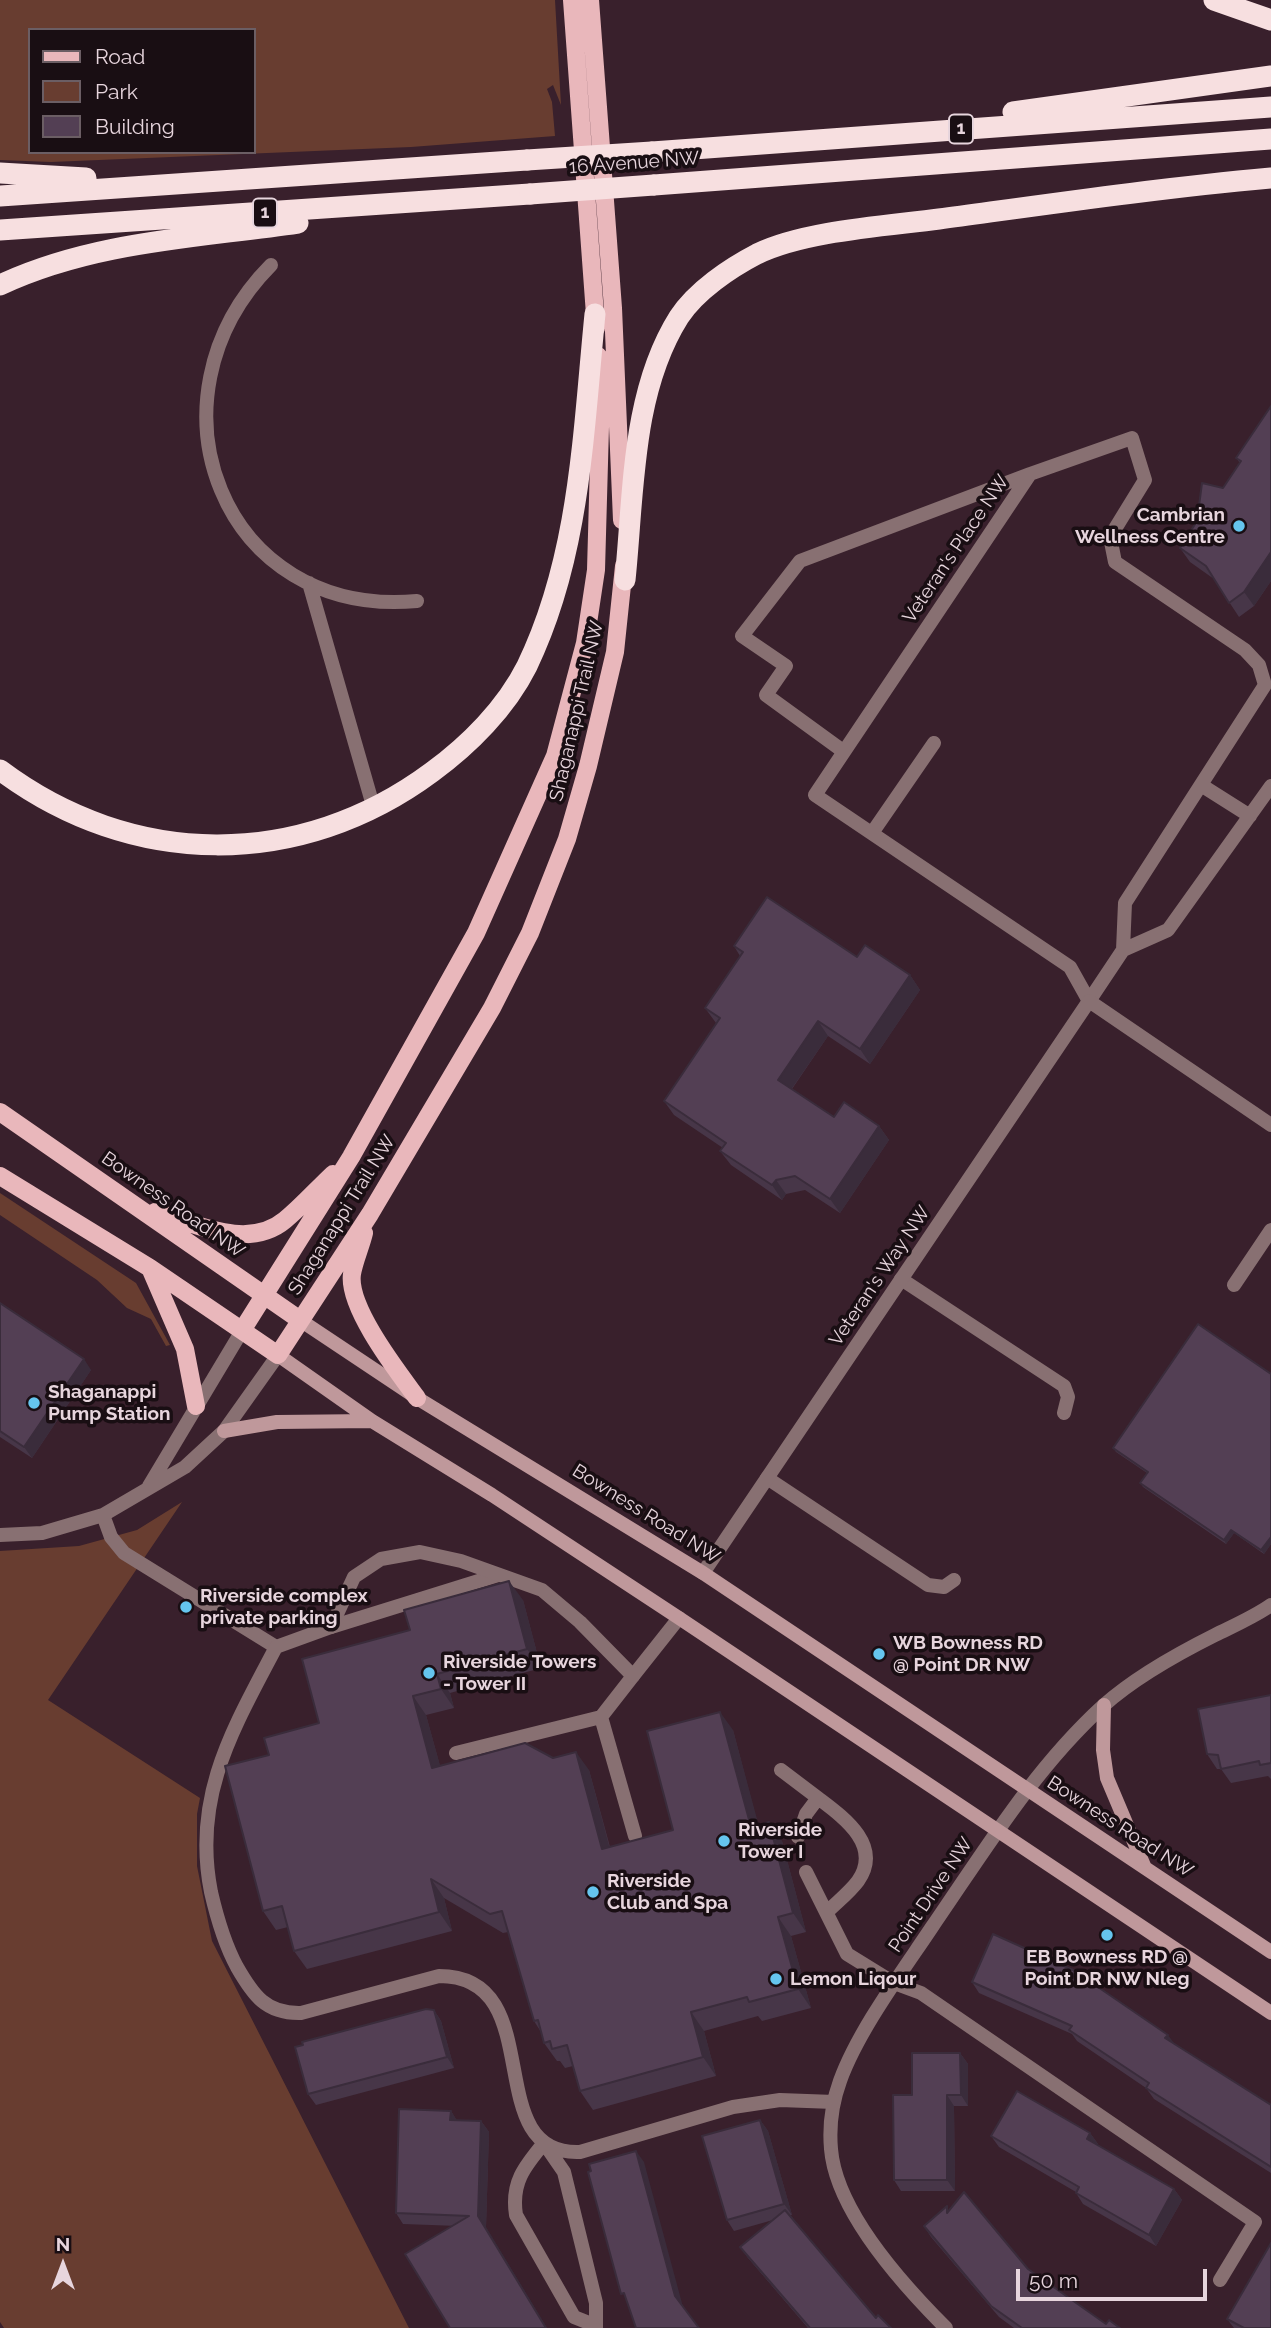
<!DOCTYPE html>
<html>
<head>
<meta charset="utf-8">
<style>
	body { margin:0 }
	#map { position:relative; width:1271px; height:2328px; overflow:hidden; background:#39202c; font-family:Raleway,sans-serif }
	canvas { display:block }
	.legend { position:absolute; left:28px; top:28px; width:228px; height:126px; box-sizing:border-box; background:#190e13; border:2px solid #6b5e64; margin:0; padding:9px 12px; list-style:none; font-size:21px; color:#e7d5dd }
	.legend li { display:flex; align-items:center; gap:14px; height:35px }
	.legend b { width:35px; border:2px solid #6b5e64 }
	.north { position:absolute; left:28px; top:2230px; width:70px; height:70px; -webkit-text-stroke:5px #190e13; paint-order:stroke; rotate:0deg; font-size:19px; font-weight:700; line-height:28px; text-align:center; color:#e7d5dd }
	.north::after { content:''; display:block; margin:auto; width:24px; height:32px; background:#e7d5dd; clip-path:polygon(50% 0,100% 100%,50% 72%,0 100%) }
	.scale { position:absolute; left:1016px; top:2269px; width:191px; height:32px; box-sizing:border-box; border:4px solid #e7d5dd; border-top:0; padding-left:9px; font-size:21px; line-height:24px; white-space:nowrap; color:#e7d5dd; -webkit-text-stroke:5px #190e13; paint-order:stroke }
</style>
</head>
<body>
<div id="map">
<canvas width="1271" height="2328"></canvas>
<ul class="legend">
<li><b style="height:9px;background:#e9b7bb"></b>Road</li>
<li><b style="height:19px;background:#683d30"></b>Park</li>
<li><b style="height:19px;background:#533f54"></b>Building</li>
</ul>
<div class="north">N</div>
<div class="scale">50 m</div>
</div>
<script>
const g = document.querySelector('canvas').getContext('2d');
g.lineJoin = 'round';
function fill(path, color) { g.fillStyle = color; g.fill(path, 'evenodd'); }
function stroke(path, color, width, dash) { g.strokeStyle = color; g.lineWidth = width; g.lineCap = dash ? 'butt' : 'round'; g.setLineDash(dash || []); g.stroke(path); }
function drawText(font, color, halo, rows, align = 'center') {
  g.font = font + ' Raleway,sans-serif'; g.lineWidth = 7; g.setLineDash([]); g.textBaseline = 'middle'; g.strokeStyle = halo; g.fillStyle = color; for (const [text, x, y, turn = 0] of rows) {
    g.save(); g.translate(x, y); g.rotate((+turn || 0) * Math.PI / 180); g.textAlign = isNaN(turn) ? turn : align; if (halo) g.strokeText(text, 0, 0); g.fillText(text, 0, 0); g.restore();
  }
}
const green = new Path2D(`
	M0,0H555L561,105L553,85L547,89L552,102L555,136L411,147L51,162L0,160ZM30,30H254V152H30Z
	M0,1193L136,1283L170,1345L166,1346L151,1319L127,1308L97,1280L0,1215Z
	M182,1502L48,1700L200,1798L197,1814V1866L212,1941L409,2328H4L0,2322V1551L79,1546L137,1530Z`);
const lane = new Path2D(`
	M271,265C138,399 222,619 417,601
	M1132,438L1145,480L1110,537L1115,562L1245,650L1259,665L1265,685L1125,903L1123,950L1089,1001L1070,967L815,795L1030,474Z
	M309,583L374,809
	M843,751L766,695L786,666L742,636L800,561L1030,474
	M1201,785L1250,816
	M872,833L934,743
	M1123,950L1168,930L1271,786
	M901,1279L1064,1386L1068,1397L1064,1413
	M1234,1285L1271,1230
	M767,1478L928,1585L944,1587L954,1580
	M149,1486L243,1329
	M103,1515L111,1537L124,1553L276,1647
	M0,1535L42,1533L103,1515L185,1467L224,1431L278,1355
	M331,1627L498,1575
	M601,1717L635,1836
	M456,1753L601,1717L633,1676
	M781,1770L818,1798L806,1814L798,1837
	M818,1798C843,1817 883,1845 858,1881C850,1892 837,1902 827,1912
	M806,1872L847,1954L894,1983L921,1993L1255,2222L1220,2280`);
const street = new Path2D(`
	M703,1573L1089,1001L1271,1125
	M679,1618L633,1676L580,1622L542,1590L461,1561L420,1552L381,1559L354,1577L331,1627L276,1647C233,1729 192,1796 211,1892C217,1918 224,1943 237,1967C253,1995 266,2014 301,2013L439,1976C552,1976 477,2156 580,2152L733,2107L780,2100L834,2102
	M594,2325L574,2317L516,2215C511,2183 524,2167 544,2143L564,2172L596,2303V2328
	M946,2328C903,2285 836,2211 831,2149C829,2126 832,2103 840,2081C858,2031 902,1972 932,1927C985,1850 1034,1769 1103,1706C1133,1679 1179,1653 1215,1635C1233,1626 1254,1617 1271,1605`);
const secondary = new Path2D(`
	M300,1320L417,1398L703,1573L1271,1952
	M278,1355L372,1421L492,1495L679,1618L1271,2013
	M224,1431L277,1422L372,1421
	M1104,1705L1103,1750L1107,1778L1145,1868`);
const primary = new Path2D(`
	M572,0L596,328
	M590,0L613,308L622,520
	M0,1112L300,1320
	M0,1176L150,1268L278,1355L370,1214L492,1008L530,933L567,839L588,766L615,652L624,566
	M155,1212C195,1223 248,1251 285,1220C302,1206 317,1189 333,1174
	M364,1233C361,1246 354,1261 352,1274C347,1307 398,1372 417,1398
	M150,1268L185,1349L196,1406
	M243,1329L351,1157L476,933L555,756L585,643L596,570L601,391L598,356`);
const highway = new Path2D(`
	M1214,0L1271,20
	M1013,112L1271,76
	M652,152L1271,107
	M0,173L86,178
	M654,185L1271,139
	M0,196L527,160
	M0,230L530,194
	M0,285C94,241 197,238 298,223
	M625,580C634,494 631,393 679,317C696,291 730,268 757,254C804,231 886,226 939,219C1050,204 1160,188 1271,178
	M0,770C132,869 300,870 432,772C469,745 506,708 527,666C580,556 583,434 595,314`);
const highwayBridge = new Path2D(`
	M527,160L652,152
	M530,194L654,185`);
const wall = new Path2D(`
	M1271,406V581L1254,606L1239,617L1214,579L1190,562L1180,548L1223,488L1240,463L1236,458Z
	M734,946L857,957L910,975L920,990L870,1064L828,1036L792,1089L834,1117L879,1126L889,1140L840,1213L805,1190L786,1194L782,1200L731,1165L720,1151L723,1148L674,1115L664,1101L716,1023L705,1008L740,956Z
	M0,1303L91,1370L32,1458L0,1437Z
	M1271,1374V1544L1264,1554L1234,1533L1226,1544L1143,1487L1140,1483L1147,1473L1116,1452L1113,1448Z
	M523,1600L541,1668L450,1693L454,1708L426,1715L440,1766L553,1758L589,1770L610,1847L673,1830L733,1730L758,1825L782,1841L806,1932L791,1936L811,2008L762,2021L758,2016L704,2031L716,2076L593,2110L580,2091L573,2066L565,2068L560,2061H557L544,2043L541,2032L534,2021L508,1932L503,1933L444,1898L452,1931L307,1969L294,1951L288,1927L276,1930L263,1911L269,1755L319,1723Z
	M1271,1695V1779L1268,1776L1231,1783L1221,1769H1217L1207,1754Z
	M972,1982L1175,2044L1271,2105V2173L1154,2099L1146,2088L1077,2041L1072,2034L979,1993Z
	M434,2010L441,2021L454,2068L316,2105L308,2094Z
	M960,2053L968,2064V2106H954L955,2191H901L894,2180L912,2095Z
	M451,2111L457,2121H481L489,2132L486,2227L403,2224L396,2213Z
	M760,2120L768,2131L792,2215H790L876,2318L891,2328H808L748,2258L740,2247L773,2220L734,2231L727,2220Z
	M1090,2133L1098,2144L1097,2145L1174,2189L1182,2200L1156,2246L1083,2204L1076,2193V2192L999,2147L991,2136Z
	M950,2210L1028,2269L1106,2324L1120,2328H1014L999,2317L931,2237L924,2226Z
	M1227,2319L1271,2328H1234Z`);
const shadedWall = new Path2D(`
	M1271,552V581L1254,606L1244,592Z
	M910,975L920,990L870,1064L860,1049Z
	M818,1021L828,1036L788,1094L778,1080Z
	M879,1126L889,1140L840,1213L830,1199Z
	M776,1180L786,1194L782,1200L772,1185Z
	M84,1359L91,1370L32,1458L24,1447Z
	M1231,1530L1234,1533L1226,1544L1224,1540Z
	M1271,1537V1544L1264,1554L1261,1550Z
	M509,1581L523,1600L541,1668L527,1649Z
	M437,1674L450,1693L454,1708L441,1689Z
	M413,1696L426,1715L446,1787L432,1768Z
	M720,1712L733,1730L764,1845L751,1827Z
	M576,1752L589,1770L615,1868L602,1849Z
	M769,1822L782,1841L806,1932L793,1913Z
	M431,1879L444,1898L452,1931L439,1912Z
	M778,1917L791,1936L811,2008L798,1989Z
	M434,2010L441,2021L454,2068L447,2057Z
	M691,2012L704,2031L716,2076L703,2057Z
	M1168,2035L1176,2046L1165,2038Z
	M960,2053L968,2064V2106L961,2095Z
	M947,2095L954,2106L955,2191L947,2180Z
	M451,2111L458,2122L450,2120Z
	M760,2120L768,2131L792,2215L784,2204Z
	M481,2121L489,2132L486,2227L547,2328H546L478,2216Z
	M1090,2133L1098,2144L1094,2150L1087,2139Z
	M636,2151L644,2162L683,2307L675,2296Z
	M1174,2189L1182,2200L1156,2246L1149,2235Z`);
const building = new Path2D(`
	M1271,406V552L1244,592L1229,603L1206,566L1180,548L1197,521L1202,483L1223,488L1241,461L1236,458Z
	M767,897L857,957L865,945L910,975L860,1049L818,1021L778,1080L834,1117L844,1102L879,1126L830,1199L795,1176L776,1180L772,1185L720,1151L726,1143L664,1101L720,1018L705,1008L743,952L734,946Z
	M0,1303L84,1359L24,1447L0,1431Z
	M1198,1324L1271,1374V1537L1261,1550L1231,1530L1224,1540L1140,1483L1148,1472L1113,1448Z
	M509,1581L527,1649L437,1674L441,1689L413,1696L432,1768L525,1743L553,1758L576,1752L602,1849L673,1830L647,1731L720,1712L751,1827L769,1822L793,1913L778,1917L798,1989L749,2002L747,1997L691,2012L703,2057L580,2091L567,2045L552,2049L550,2041L544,2043L538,2020L534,2021L502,1911L490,1914L431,1879L439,1912L294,1951L282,1906L263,1911L225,1766L269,1755L264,1738L319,1723L302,1659L410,1630L404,1610Z
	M1271,1695V1763L1260,1765L1259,1761L1221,1769L1218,1755L1207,1754L1198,1709Z
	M993,1934L1073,1970L1168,2035L1165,2038L1271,2105V2167L1146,2088L1149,2083L1069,2030L1072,2026L972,1982Z
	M426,2009L434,2010L447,2057L308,2094L295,2047L303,2045L302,2042Z
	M912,2053H960L961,2095H947V2180H894L893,2095H912Z
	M1017,2091L1090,2133L1087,2139L1174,2189L1149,2235L1076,2193L1079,2187L991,2136Z
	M399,2109L451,2111L450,2120L481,2121L478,2216L546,2328H450L405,2254L469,2216L396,2213Z
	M760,2120L784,2204L727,2220L702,2136Z
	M636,2151L675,2296L699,2328H636L624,2293L621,2294L588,2172L591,2171L589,2164Z
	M964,2192L1028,2269L1106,2324L1109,2320L1120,2328H1022L991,2306L924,2226L947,2206V2213Z
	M785,2210L876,2318L878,2315L891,2328H810L740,2247Z
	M1271,2243V2328H1244L1227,2319Z`);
const markers = [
	[1239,526,7,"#65c5ee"],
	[34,1403,7,"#65c5ee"],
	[186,1607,7,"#65c5ee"],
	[879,1654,7,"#65c5ee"],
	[429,1673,7,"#65c5ee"],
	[724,1841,7,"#65c5ee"],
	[593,1892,7,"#65c5ee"],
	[1107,1935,7,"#65c5ee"],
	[776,1979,7,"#65c5ee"]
];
const shields = [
	[961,129,24],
	[265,213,24]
];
const shieldNames = [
	["1",961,129],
	["1",265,213]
];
const streetNames = [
	["16 Avenue NW",634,163,-4],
	["Veteran's Place NW",956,549,-56],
	["Shaganappi Trail NW",577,711,-77],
	["Bowness Road NW",173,1205,35],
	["Shaganappi Trail NW",342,1215,-58],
	["Veteran's Way NW",880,1276,-56],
	["Bowness Road NW",646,1514,32],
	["Bowness Road NW",1120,1827,33],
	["Point Drive NW",931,1895,-56]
];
const poiNames = [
	["Cambrian",1225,515,"right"],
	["Wellness Centre",1225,537,"right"],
	["Shaganappi",48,1392],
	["Pump Station",48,1414],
	["Riverside complex",200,1596],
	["private parking",200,1618],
	["WB Bowness RD",893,1643],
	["@ Point DR NW",893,1665],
	["Riverside Towers",443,1662],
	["- Tower II",443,1684],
	["Riverside",738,1830],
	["Tower I",738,1852],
	["Riverside",607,1881],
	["Club and Spa",607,1903],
	["EB Bowness RD @",1107,1957,"center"],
	["Point DR NW Nleg",1107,1979,"center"],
	["Lemon Liqour",790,1979]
];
fill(green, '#683d30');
stroke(lane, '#887072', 14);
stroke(street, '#887072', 14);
stroke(secondary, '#bf989b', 14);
stroke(primary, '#e9b7bb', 18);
stroke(highway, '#f7dfe0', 21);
stroke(highwayBridge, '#f7dfe0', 21);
fill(wall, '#473648');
fill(shadedWall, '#3a2c3b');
fill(building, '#533f54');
stroke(building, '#3a2c3b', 2);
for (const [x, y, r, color] of markers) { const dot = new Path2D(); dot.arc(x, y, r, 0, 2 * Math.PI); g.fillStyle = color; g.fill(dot); stroke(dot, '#190e13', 2.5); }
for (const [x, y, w] of shields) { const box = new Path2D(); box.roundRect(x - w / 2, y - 14.5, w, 29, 5); g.fillStyle = '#190e13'; g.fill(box); stroke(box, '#e7d5dd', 2); }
drawText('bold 18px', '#e7d5dd', null, shieldNames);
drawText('19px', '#e7d5dd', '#190e13', streetNames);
drawText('bold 19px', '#e7d5dd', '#190e13', poiNames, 'left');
</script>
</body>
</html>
